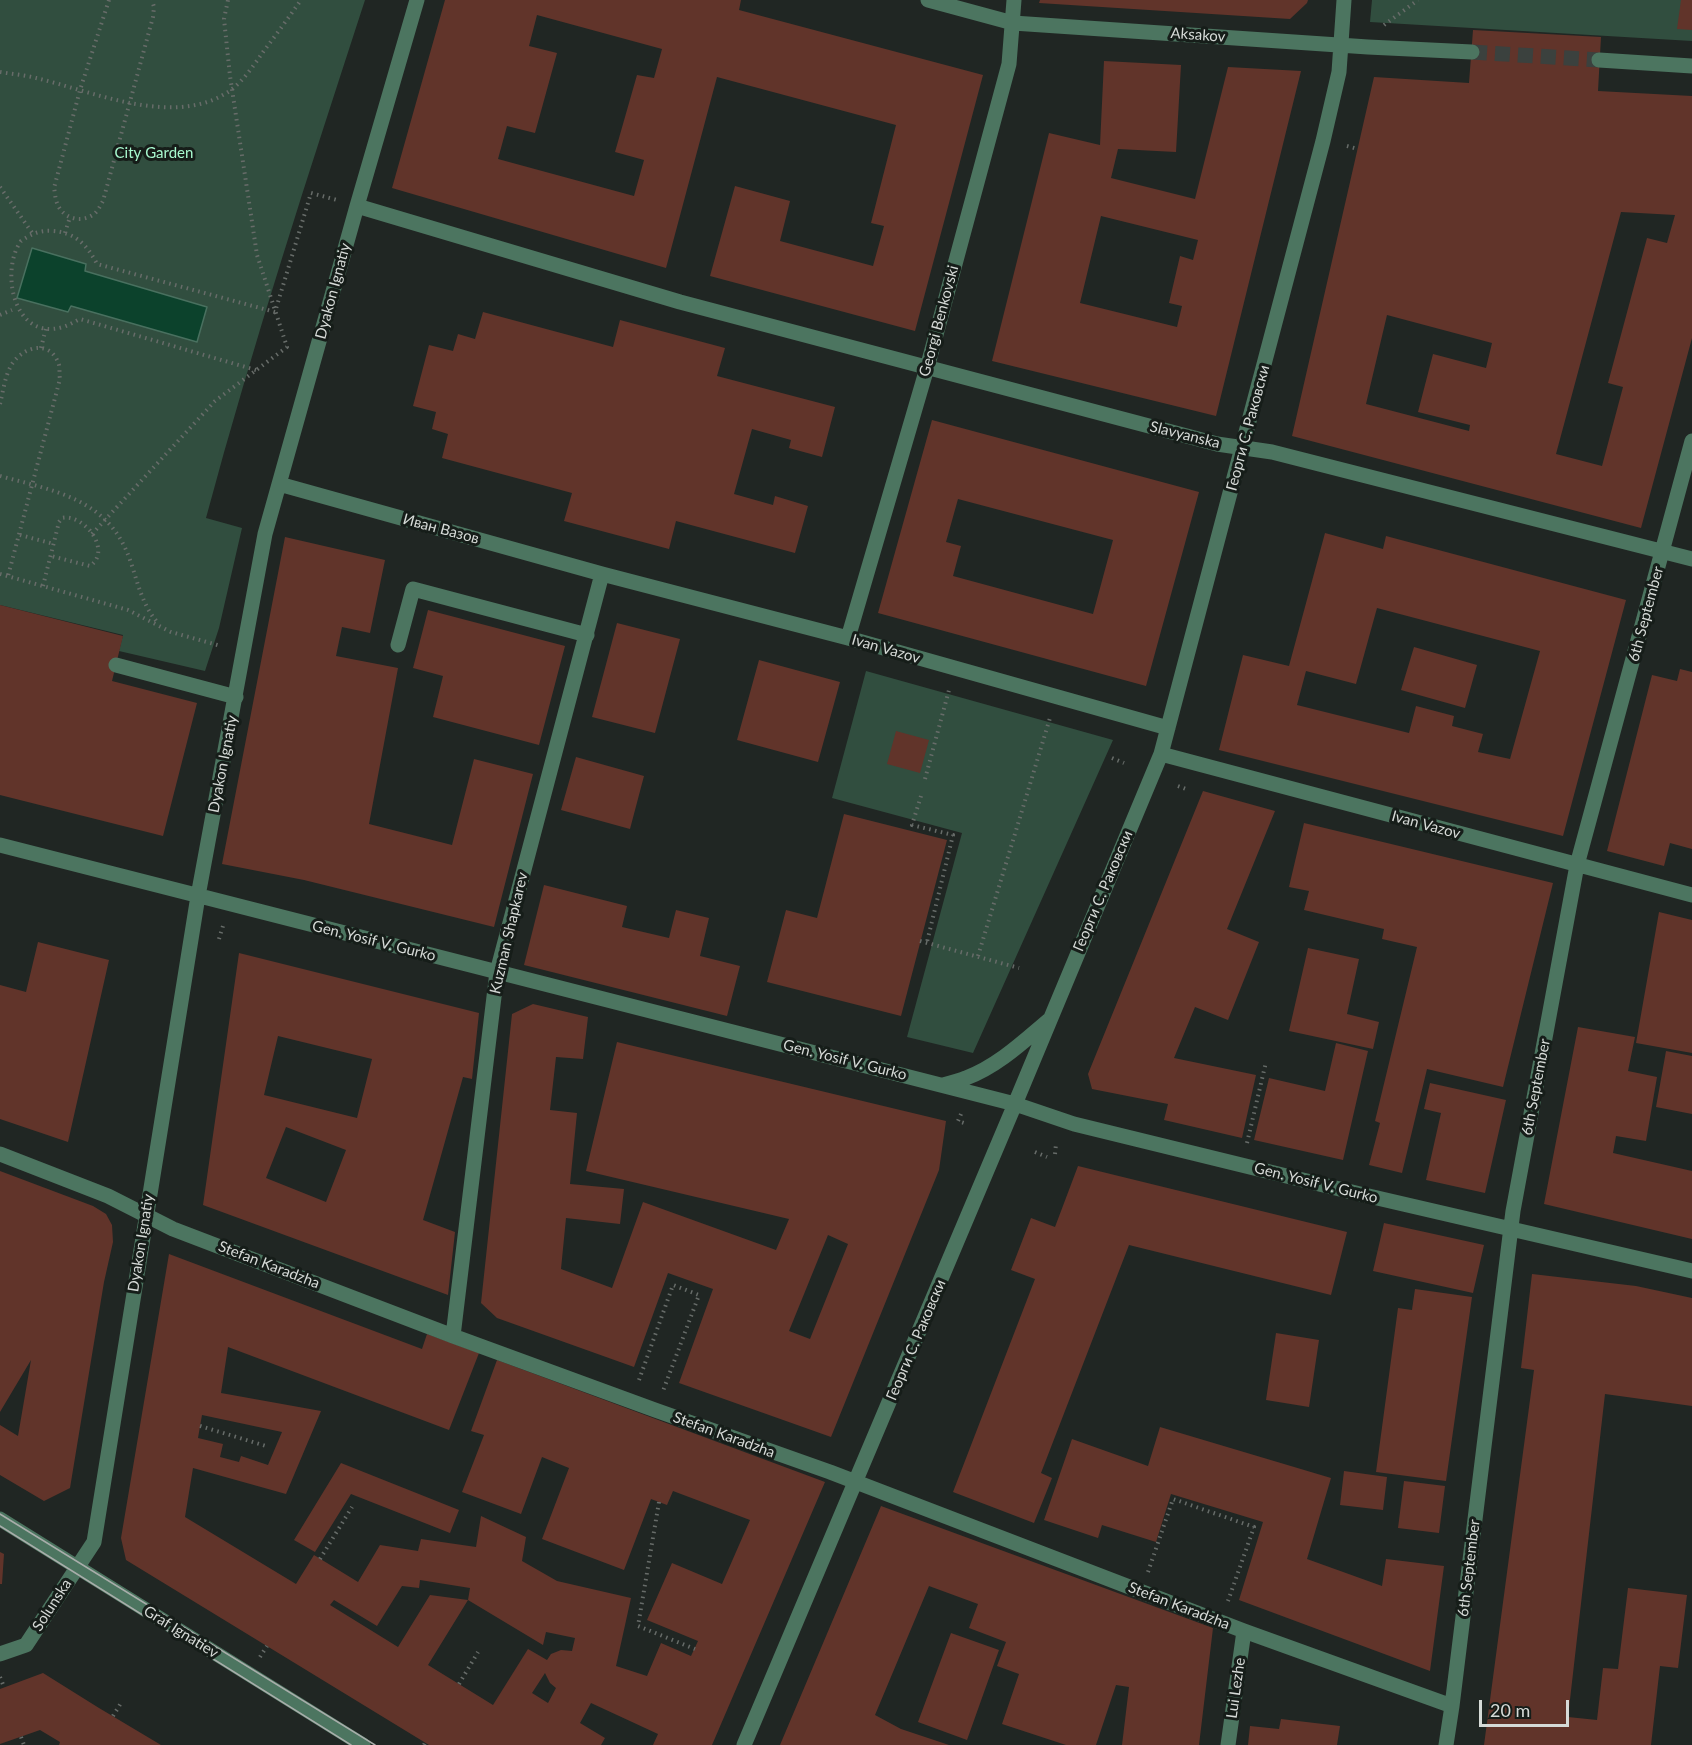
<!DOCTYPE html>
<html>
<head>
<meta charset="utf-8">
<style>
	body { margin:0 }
	#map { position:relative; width:1692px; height:1745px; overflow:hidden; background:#202623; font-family:Lato,sans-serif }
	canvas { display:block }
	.scale { position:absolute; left:1479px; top:1700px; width:90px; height:27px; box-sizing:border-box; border:3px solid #d6dad7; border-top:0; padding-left:8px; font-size:18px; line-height:21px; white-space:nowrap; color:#d6dad7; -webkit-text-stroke:4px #161d19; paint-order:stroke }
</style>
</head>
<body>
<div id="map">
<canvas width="1692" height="1745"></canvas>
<div class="scale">20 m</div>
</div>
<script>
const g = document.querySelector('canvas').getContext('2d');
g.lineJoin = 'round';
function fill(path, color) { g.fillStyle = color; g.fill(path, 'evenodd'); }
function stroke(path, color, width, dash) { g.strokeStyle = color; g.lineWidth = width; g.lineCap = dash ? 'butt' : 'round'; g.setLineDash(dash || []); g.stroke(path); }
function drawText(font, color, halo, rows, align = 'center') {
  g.font = font + ' Lato,sans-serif'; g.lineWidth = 6; g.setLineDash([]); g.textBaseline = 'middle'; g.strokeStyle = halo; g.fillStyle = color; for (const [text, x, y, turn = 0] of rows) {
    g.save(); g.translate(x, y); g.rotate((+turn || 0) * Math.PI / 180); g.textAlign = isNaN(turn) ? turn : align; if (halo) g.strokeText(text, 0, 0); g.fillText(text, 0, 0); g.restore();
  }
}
const green = new Path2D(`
	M0,0H365C309,172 253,343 206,518L242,528L219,628L205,671L119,651L123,635L0,605Z
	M1372,0H1692V41L1370,22Z
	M866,671L1113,740L973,1053L907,1037L962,833L832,798Z`);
const water = new Path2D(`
	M32,248L86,264L85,271L207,307L197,342L71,306L68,312L17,298Z`);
const building = new Path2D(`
	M445,0H741L739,10L983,75L915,331L710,276L735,186L790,201L780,241L873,266L884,226L871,223L896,125L717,77L666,268L392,188ZM537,15L662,49L654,78L637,75L615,152L644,160L634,196L498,159L507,126L535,133L557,53L529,46Z
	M1040,0H1308L1307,3L1290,19L1039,3Z
	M1681,0H1692V30L1677,29Z
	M1473,30L1601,37L1598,91L1692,96V338L1641,528L1292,436L1374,77L1469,83ZM1621,212L1675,215L1667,243L1647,238L1608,383L1623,387L1602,466L1556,454ZM1387,315L1492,343L1486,368L1433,354L1418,412L1470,425L1469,431L1366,404Z
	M1104,61L1181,65L1176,152L1118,149L1111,178L1195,199L1228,67L1301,71L1216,416L992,361L1049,133L1100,145ZM1101,216L1198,240L1193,260L1180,256L1169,303L1182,306L1177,327L1080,303Z
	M483,312L613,347L620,320L725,348L717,376L835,407L822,457L789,448L791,440L752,429L734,494L773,505L775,496L808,506L795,553L676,521L669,549L564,521L572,493L442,458L448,434L432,429L436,412L413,406L429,345L453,351L458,334L475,339Z
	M932,420L1199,492L1146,686L878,613ZM958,499L1113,540L1093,614L953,576L961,546L946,542Z
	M1325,533L1383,549L1386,536L1626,600L1563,836L1219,750L1243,655L1289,666ZM1377,608L1540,651L1510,759L1478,752L1483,734L1452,726L1454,716L1416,706L1409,733L1297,705L1306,671L1356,684Z
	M285,537L385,560L370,633L342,627L336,656L398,668L369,824L452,845L474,759L533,774L494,927L304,880L222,864Z
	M0,605L123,636L112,681L197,703L163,836L0,795Z
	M428,610L565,646L539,745L433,717L443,676L413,668Z
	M617,623L680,639L655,733L592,717Z
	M1414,647L1477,665L1465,708L1401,690Z
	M759,660L840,682L818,762L737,740Z
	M1680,669L1692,672V849L1670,843L1664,866L1607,851L1652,675L1677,681Z
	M896,731L929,740L920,773L887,764Z
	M576,757L644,776L630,829L561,810Z
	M1203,791L1275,811L1227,929L1259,942L1228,1020L1195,1007L1174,1058L1256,1075L1242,1138L1164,1120L1168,1104L1092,1089L1088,1074Z
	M844,814L947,840L901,1016L767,982L786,910L817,918Z
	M1304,823L1553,883L1503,1087L1427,1069L1402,1173L1369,1165L1380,1123L1375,1121L1417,947L1382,939L1384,929L1304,910L1309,891L1289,887Z
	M544,885L627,906L622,927L669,938L676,910L709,918L700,956L740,966L727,1016L524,965Z
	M1659,912L1692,920V1053L1636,1043Z
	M38,942L109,960L68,1142L0,1119V985L26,992Z
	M1308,948L1359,959L1347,1014L1379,1022L1373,1049L1289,1031Z
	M239,953L479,1013L472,1079L463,1077L423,1220L455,1232L448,1295L203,1205ZM278,1036L372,1059L357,1118L264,1095ZM286,1127L346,1150L326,1202L266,1178Z
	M533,1004L588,1017L583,1059L556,1057L550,1110L577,1113L570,1184L624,1189L620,1224L566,1218L561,1269L612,1288L643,1202L776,1250L789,1219L586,1171L617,1042L946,1121L939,1170L831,1437L679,1383L713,1289L668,1273L634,1367L497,1318L481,1303L512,1014ZM828,1235L848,1244L810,1339L789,1331Z
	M1578,1027L1635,1037L1628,1071L1657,1077L1646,1141L1616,1136L1613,1153L1692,1171V1239L1544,1204Z
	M1336,1043L1368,1051L1343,1160L1254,1140L1269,1078L1325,1091Z
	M1666,1051L1692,1056V1114L1656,1107Z
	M1430,1083L1506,1100L1485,1193L1426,1180L1441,1113L1424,1109Z
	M1078,1166L1347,1232L1331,1295L1129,1245L1041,1473L1052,1478L1034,1523L953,1492L1035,1279L1011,1270L1031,1218L1055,1227Z
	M0,1171L93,1206L106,1214L112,1225L113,1242L104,1282L70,1488L44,1501L0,1475V1425L18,1436L31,1360L0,1412Z
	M1384,1223L1484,1245L1473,1293L1373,1271Z
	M169,1254L422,1349L427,1334L479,1353L449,1430L228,1347L221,1393L321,1411L286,1494L193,1468L185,1517L296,1584L314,1555L358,1582L380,1545L418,1551L421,1539L476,1547L481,1516L526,1537L522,1561L557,1581L631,1598L616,1666L647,1676L661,1643L691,1656L698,1641L647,1620L672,1563L722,1584L750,1520L673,1491L667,1505L651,1499L624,1570L542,1539L569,1468L542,1457L521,1514L462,1492L484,1435L471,1431L497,1360L825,1482L712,1745H653L658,1734L591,1703L580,1723L605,1738L601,1745H429L126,1560L121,1538ZM202,1415L282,1432L268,1465L241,1456L239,1462L220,1457L223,1444L198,1438ZM420,1580L470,1588L468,1600L430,1595L398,1647L330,1605L334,1600L377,1626L402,1586L419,1588ZM468,1600L543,1645L546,1632L575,1638L572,1651L561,1650L551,1654L547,1660L528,1649L493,1705L428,1665ZM545,1673L550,1683L556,1688L548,1703L532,1693Z
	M1532,1274L1636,1286L1692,1298V1406L1605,1394L1568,1717L1597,1720L1603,1668L1618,1669L1628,1588L1687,1595L1678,1668L1660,1666L1651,1745H1484L1534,1370L1521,1368Z
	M1415,1289L1472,1297L1446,1481L1376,1472L1398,1308L1412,1310Z
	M1276,1333L1319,1340L1309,1407L1266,1400Z
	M1160,1427L1331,1478L1307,1559L1382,1586L1386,1559L1444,1566L1430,1671L1239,1600L1263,1522L1171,1494L1156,1542L1102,1525L1098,1538L1044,1520L1072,1439L1148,1466Z
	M341,1463L459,1510L450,1533L351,1494L315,1552L294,1540Z
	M1344,1471L1387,1477L1383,1510L1340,1505Z
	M1404,1481L1445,1486L1439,1533L1398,1528Z
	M881,1506L1213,1628L1199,1745H1122L1129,1687L1116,1685L1096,1745H1066L1002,1724L1019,1674L997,1666L1006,1642L969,1628L978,1604L929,1586L875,1715L901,1729L949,1745H780Z
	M0,1552L4,1554L2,1584H0Z
	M951,1633L999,1650L967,1740L918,1722Z
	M43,1673L99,1708L161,1745H59L60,1742L40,1730L0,1744V1689Z
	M1281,1719L1340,1726L1337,1745H1248L1250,1726L1279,1729Z`);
const minorTunnel = new Path2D(`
	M1472,52L1599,60`);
const path = new Path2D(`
	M109,0L80,90L54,188C55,192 55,198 57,203C62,218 81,224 94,214C98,211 100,206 103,201L153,17L154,7L152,0
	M1384,25L1418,0
	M0,72C12,74 24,75 36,78C95,92 176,129 231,90C244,80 254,65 263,52C276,35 289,17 301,0
	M1347,146L1358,149
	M0,187L33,234
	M65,233L70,217
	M0,315L12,310
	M41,348L46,328
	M256,370L80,319C74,322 69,325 63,327C13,342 0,270 21,241C31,234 40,230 52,231C75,232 87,245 97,264L275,312L311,193L337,200
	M0,404C3,392 5,375 12,364C24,346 51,339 59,365C60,369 59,374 60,379L8,576
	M0,476C55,491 109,499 130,560C138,583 142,605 158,623
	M92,534L215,401L287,347L257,255L230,76L224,19L228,0
	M20,535L54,544
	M0,574L128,610L171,632L221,646
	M43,586L59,522L62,518C83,513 113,550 90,566L51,556
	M1112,758L1124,763
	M925,779L949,690
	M1178,786L1186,789
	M921,796L912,825L953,835L927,942
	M219,939L223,926
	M920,941L1019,968
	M978,956L1050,718
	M961,1114L958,1121L964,1123
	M1247,1143L1266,1062
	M1035,1152L1047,1157
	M1055,1154L1056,1144
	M639,1380L673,1285L699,1295L663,1391
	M200,1426L266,1446
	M659,1502L638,1626L695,1649
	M320,1559L352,1507
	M1148,1572L1173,1499L1254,1527L1228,1601
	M260,1657L267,1646
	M0,1677L4,1687
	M459,1684L478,1652
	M113,1716L121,1703
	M21,1737L24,1745
	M424,1745L425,1743`);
const minor = new Path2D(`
	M928,0L1013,23L1368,47L1472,52
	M1599,60L1692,66
	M357,206L680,302L1217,444L1272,452L1692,559
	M279,484L602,574L848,638L1168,728
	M848,638L927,368L1009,64L1014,0
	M398,645L413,589L587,635
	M116,665L236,697
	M1161,754L1692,895
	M0,845L1015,1104L1074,1124L1360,1194L1692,1271
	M943,1085C951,1083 959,1081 966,1078C998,1066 1024,1041 1049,1020
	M0,1154L108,1196L173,1229L453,1336L655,1410L830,1472L1244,1631L1452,1706
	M453,1336L497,972L602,574
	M0,1519L363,1745
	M0,1654L26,1645L94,1542L198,896L265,534L357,206L417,0
	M744,1745L1015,1104L1161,754L1323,141L1339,72L1344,0
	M1228,1745L1244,1631
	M1446,1745L1452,1706L1513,1211L1577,865L1692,441`);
const tram = new Path2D(`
	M0,1514L375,1745
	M0,1526L351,1745`);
const streetNames = [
	["Aksakov",1198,35,4],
	["Dyakon Ignatiy",333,291,-75],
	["Georgi Benkovski",939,321,-75],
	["Георги С. Раковски",1248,428,-75],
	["Slavyanska",1185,435,14],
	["Иван Вазов",441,529,15],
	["6th September",1646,614,-75],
	["Ivan Vazov",886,649,16],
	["Dyakon Ignatiy",223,764,-79],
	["Ivan Vazov",1426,825,15],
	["Георги С. Раковски",1103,891,-67],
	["Kuzman Shapkarev",509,933,-77],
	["Gen. Yosif V. Gurko",374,941,14],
	["Gen. Yosif V. Gurko",845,1060,14],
	["6th September",1536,1087,-79],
	["Gen. Yosif V. Gurko",1316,1183,14],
	["Dyakon Ignatiy",141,1243,-81],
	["Stefan Karadzha",269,1265,21],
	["Георги С. Раковски",916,1340,-67],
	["Stefan Karadzha",724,1435,20],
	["6th September",1469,1568,-83],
	["Solunska",52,1605,-57],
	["Stefan Karadzha",1179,1606,21],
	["Graf Ignatiev",181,1632,32],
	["Lui Lezhe",1236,1688,-82]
];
const parkNames = [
	["City Garden",154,153]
];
fill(green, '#314e3f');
fill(water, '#0c422c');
stroke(water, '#49705f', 1.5);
fill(building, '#61342a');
stroke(minorTunnel, '#3b413e', 15, [15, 8]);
stroke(path, '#676c69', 4, [1.5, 4.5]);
stroke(minor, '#4c7560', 15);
stroke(tram, '#a8adaa', 1.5);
drawText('15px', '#d6dad7', '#161d19', streetNames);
drawText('15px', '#a7f8ce', '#161d19', parkNames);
</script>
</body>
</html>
